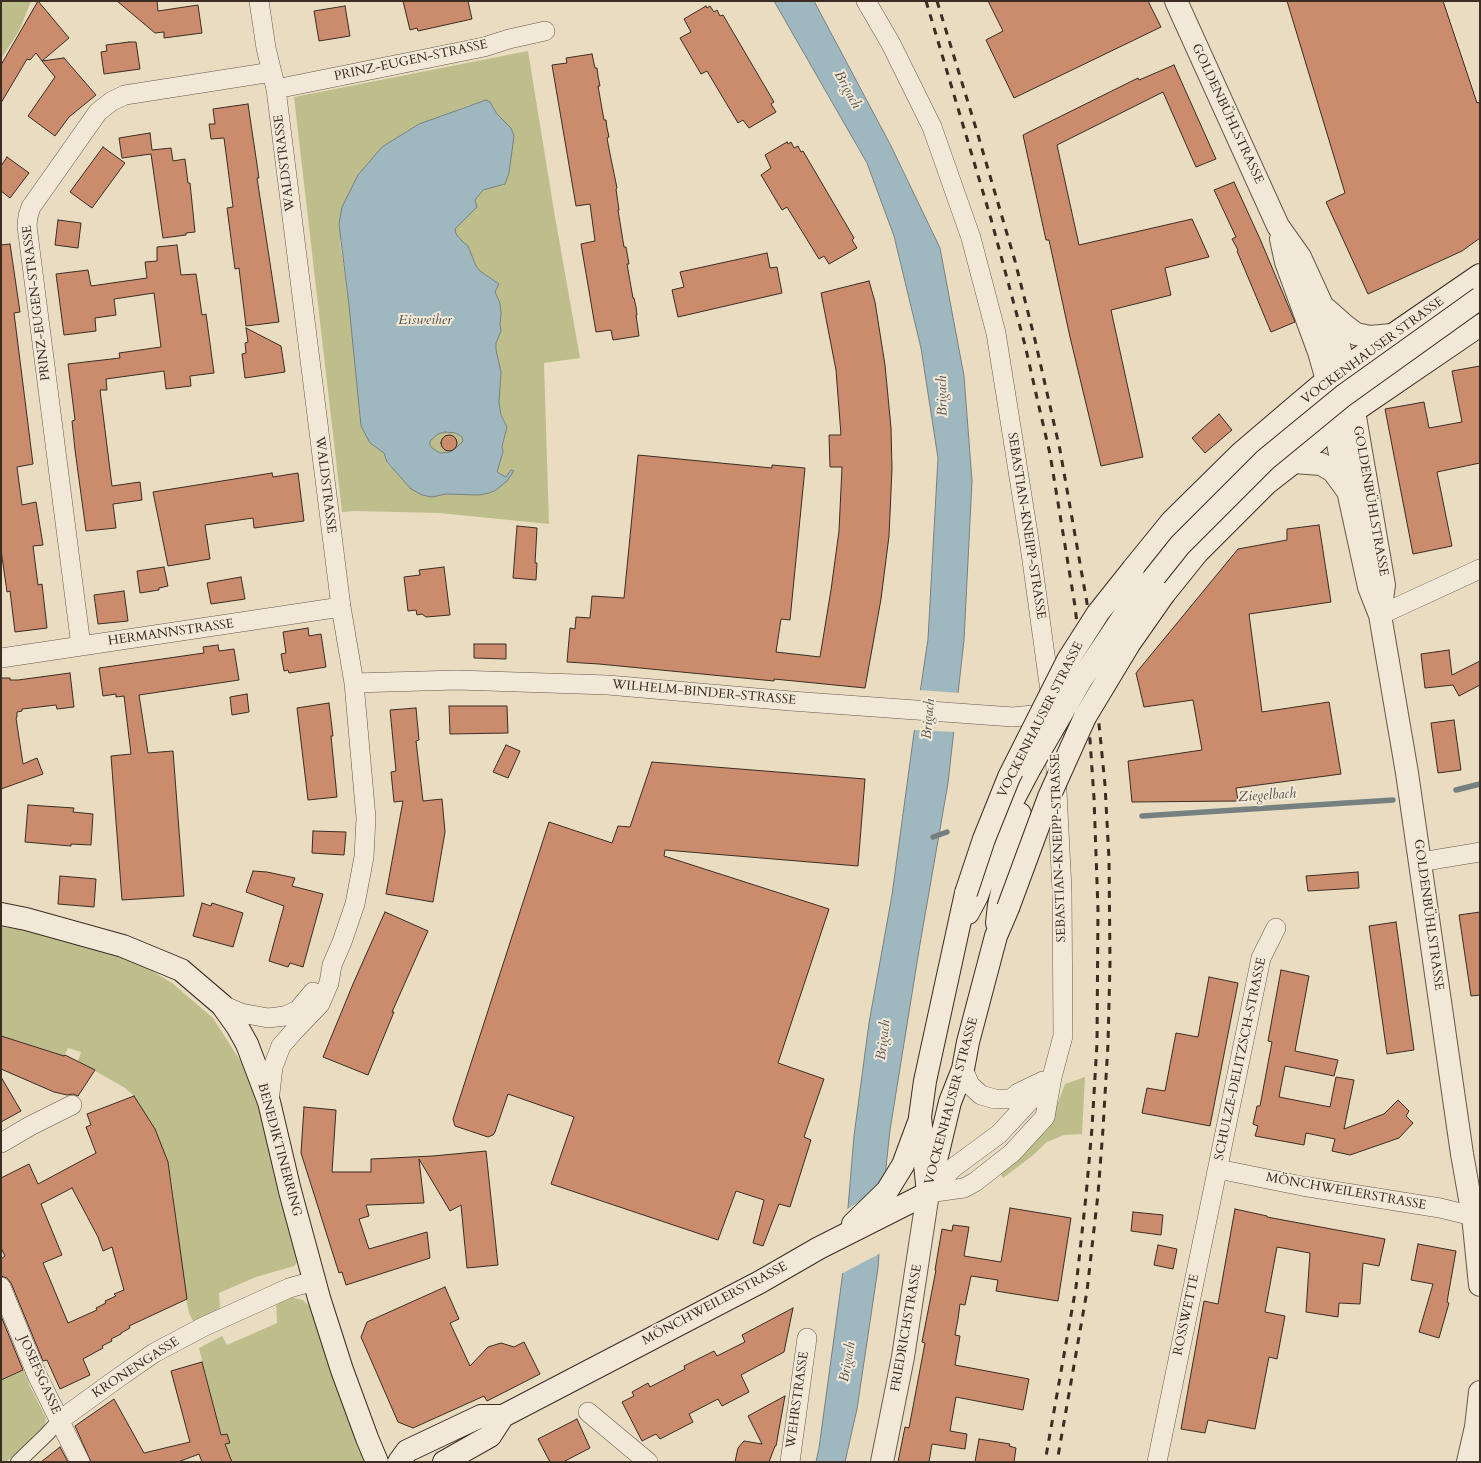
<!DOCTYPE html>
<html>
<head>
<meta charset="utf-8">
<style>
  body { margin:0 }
  #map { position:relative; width:1481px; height:1463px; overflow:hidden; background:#e9dcc1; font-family:Cardo,serif }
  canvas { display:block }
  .frame { position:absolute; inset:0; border:2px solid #3b2c24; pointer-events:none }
</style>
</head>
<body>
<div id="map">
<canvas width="1481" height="1463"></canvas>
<div class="frame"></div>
</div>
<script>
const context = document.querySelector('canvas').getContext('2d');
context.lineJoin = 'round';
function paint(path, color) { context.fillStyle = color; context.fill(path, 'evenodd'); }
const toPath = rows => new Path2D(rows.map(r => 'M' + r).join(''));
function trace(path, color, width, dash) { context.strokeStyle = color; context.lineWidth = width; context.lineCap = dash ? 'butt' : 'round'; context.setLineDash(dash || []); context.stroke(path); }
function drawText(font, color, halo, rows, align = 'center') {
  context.font = font + ' Cardo,serif'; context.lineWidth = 4; context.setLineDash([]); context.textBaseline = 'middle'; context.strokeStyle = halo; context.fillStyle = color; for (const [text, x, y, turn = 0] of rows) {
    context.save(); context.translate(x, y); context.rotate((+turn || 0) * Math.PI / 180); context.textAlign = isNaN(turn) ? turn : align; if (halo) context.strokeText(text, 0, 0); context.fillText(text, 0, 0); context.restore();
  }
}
paint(toPath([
  [1,1,31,1,19,31,1,59],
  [528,51,554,211,580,358,544,363,549,524,439,513,355,511,342,512,294,97],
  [490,102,497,114,511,128,509,173,503,186,495,186,483,190,475,200,455,228,456,234,462,241,468,246,476,266,480,271,499,284,495,292,500,303,501,314,500,324,501,331,496,343,496,350,501,372,499,403,501,415,506,424,504,442,502,447,503,452,497,472,506,477,511,470,513,472,489,493,479,495,446,494,432,497,422,495,387,463,385,453,381,449,349,305,340,241,374,157,382,147,419,124,436,119,469,105],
  [445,432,456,433,462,437,463,441,455,449,450,452,440,453,432,448,430,445,430,441,438,434],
  [1,927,27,930,117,954,142,965,172,983,213,1018,241,1062,257,1102,298,1261,294,1266,256,1277,219,1293,220,1309,193,1321,189,1313,183,1283,172,1184,168,1162,155,1129,134,1096,125,1088,78,1061,81,1052,68,1048,64,1056,1,1036],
  [1085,1077,1082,1134,1064,1135,1047,1142,1032,1156,1003,1178,1000,1172,1035,1137,1057,1105,1065,1084],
  [290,1297,303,1300,311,1308,328,1363,362,1454,363,1462,232,1462,220,1431,199,1348,222,1336,227,1345,277,1323,276,1302],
  [24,1370,30,1386,46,1418,44,1428,6,1462,1,1462,1,1380]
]), '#bebe8d');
const water = toPath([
  [774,1,814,1,891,146,940,248,964,376,972,481,964,640,948,783,920,944,890,1130,883,1195,878,1268,857,1409,845,1462,816,1462,819,1448,842,1279,854,1136,869,1023,892,895,914,733,928,639,938,458,921,348,894,236,867,163,774,1],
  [486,100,490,102,497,114,511,128,514,136,509,173,505,184,483,190,475,200,477,207,455,229,456,234,462,241,468,246,476,266,480,271,499,284,495,292,500,303,501,314,500,324,501,331,496,343,496,350,501,372,499,403,501,415,507,427,502,447,503,452,497,472,506,477,511,470,514,471,507,481,496,490,489,493,479,495,446,494,432,497,422,495,411,489,387,462,384,453,370,443,361,426,349,305,339,224,342,207,358,175,382,147,419,124,486,100],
  [445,432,456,433,462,437,463,441,455,449,450,452,440,453,432,448,430,445,430,441,438,434,445,432]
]);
paint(water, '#9fb8bf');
trace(water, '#778081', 1);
paint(toPath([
  [918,690,960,693,956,732,912,730],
  [874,1192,885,1195,881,1253,841,1274,846,1210]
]), '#e9dcc1');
trace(toPath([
  [1456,790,1480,784],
  [1142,816,1393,800],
  [933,837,947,832]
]), '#778081', 5.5);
const building = toPath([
  [38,1,69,38,42,61,36,53,30,60,27,59,1,103,1,65,38,1],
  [117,1,157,1,158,11,198,5,202,33,164,38,164,32,155,33,117,1],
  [403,1,468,1,472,19,418,31,417,28,410,30,403,1],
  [988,1,1148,1,1161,27,1014,98,986,40,1003,31,988,1],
  [1287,1,1443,1,1477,103,1480,102,1480,238,1462,251,1368,294,1326,202,1345,193,1287,1],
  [345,6,350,36,319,41,314,11,345,6],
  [706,6,707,8,710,6,714,12,717,10,720,16,723,15,774,102,771,104,776,112,749,128,743,120,738,123,707,71,701,74,680,38,691,32,684,19,706,6],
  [129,42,136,42,140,69,104,74,101,52,107,51,106,45,129,42],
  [592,54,595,68,597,68,598,76,600,86,598,86,604,120,606,120,607,128,609,137,607,138,610,154,617,188,616,189,619,210,618,210,624,247,626,247,629,264,627,264,633,298,634,298,636,307,637,315,636,315,639,336,613,340,611,330,596,332,581,244,595,241,590,204,576,206,552,65,567,63,566,58,592,54],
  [64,58,96,95,69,117,55,136,28,116,55,77,42,61,64,58],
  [1174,65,1216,159,1196,167,1163,92,1057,145,1079,245,1192,219,1209,257,1165,268,1171,295,1111,310,1143,457,1101,466,1070,337,1049,240,1046,240,1023,135,1138,78,1139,80,1174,65],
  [248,104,259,178,257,178,279,322,246,326,239,268,235,269,227,208,233,207,224,138,211,139,209,124,215,124,213,109,248,104],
  [150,133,152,150,171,148,173,161,185,159,188,183,190,183,195,232,186,233,186,235,163,238,151,154,122,158,119,138,150,133],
  [787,142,788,144,791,142,794,148,798,146,801,152,803,151,854,238,852,240,857,248,829,264,824,256,819,259,787,207,782,210,761,175,771,168,765,155,787,142],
  [103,147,125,163,92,208,70,192,103,147],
  [7,157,29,173,10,198,1,191,1,166,7,157],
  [1234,182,1260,239,1295,322,1271,332,1237,251,1238,250,1232,239,1236,237,1214,190,1234,182],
  [58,220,81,223,78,248,55,245,58,220],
  [10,244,20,312,14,313,33,464,17,467,22,505,36,502,43,545,33,546,38,585,42,584,47,628,15,632,10,591,7,592,1,550,1,245,10,244],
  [177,245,181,275,196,274,202,315,206,314,214,373,190,376,191,386,166,389,164,371,106,379,107,390,100,390,112,486,140,482,142,500,113,504,116,528,86,531,75,450,72,421,75,420,68,364,120,358,119,353,161,347,154,293,114,299,116,315,95,318,96,331,64,335,56,274,88,270,91,286,147,278,145,262,157,261,157,247,177,245],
  [767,253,770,268,777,267,782,293,678,317,672,290,684,287,680,272,767,253],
  [869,281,875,302,885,365,891,428,892,469,889,536,881,599,865,688,774,679,774,681,599,664,567,662,570,628,575,629,576,617,590,618,592,596,624,598,638,455,772,468,772,465,805,468,790,620,781,619,776,652,820,657,831,590,839,531,842,467,830,467,829,435,841,435,836,370,821,293,869,281],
  [246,328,281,346,285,372,245,378,242,354,246,353,245,343,248,342,246,328],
  [1480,366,1480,463,1437,472,1452,546,1413,554,1385,409,1424,402,1429,428,1462,422,1452,371,1480,366],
  [1219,414,1232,430,1205,453,1192,438,1219,414],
  '441 443a8 8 0 1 1 16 0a8 8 0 1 1-16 0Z',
  [272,473,273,477,298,473,304,521,254,528,253,518,205,525,210,559,168,566,153,492,272,473],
  [1319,525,1331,602,1249,614,1262,712,1329,702,1341,774,1236,788,1238,801,1132,802,1128,761,1202,750,1193,700,1144,707,1136,673,1238,549,1287,540,1287,529,1319,525],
  [517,526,537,528,535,563,537,563,536,580,513,578,517,526],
  [164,567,168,586,159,588,159,590,140,593,137,571,164,567],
  [444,567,450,615,426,617,422,614,417,615,416,610,408,611,404,577,420,575,419,570,444,567],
  [241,577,245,599,211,604,207,583,241,577],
  [124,591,128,621,98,624,94,595,124,591],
  [308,628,309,636,321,634,326,667,289,673,288,670,284,671,281,654,286,653,283,632,308,628],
  [474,644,506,644,506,659,474,658,474,644],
  [218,645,219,651,234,649,239,680,139,695,148,753,173,751,184,896,122,900,111,756,131,754,124,696,116,697,116,694,103,696,99,668,204,653,203,647,218,645],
  [1449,650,1452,675,1480,661,1480,685,1459,696,1453,685,1425,688,1421,654,1449,650],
  [70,673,74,707,57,709,56,705,22,709,22,711,17,712,17,717,16,718,23,764,37,758,43,774,1,789,1,678,10,678,10,680,18,680,70,673],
  [247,694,249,712,232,715,230,697,247,694],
  [329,703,333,736,331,736,337,797,308,800,297,708,329,703],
  [449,706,507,706,508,733,450,734,449,706],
  [416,708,419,740,416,741,423,801,442,799,445,832,433,902,386,894,403,801,394,802,391,772,396,771,390,710,416,708],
  [1454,720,1461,770,1438,773,1431,723,1454,720],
  [506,745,520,751,508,778,493,772,506,745],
  [652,762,865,779,858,866,665,850,664,856,829,909,778,1063,824,1079,804,1137,811,1140,790,1207,779,1204,763,1246,753,1243,764,1200,736,1191,718,1240,551,1184,574,1117,508,1094,495,1132,493,1135,488,1137,455,1126,453,1119,549,822,612,843,618,826,630,827,652,762],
  [28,805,74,808,73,812,93,814,91,845,71,844,71,846,25,842,28,805],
  [313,831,346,832,344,855,312,853,313,831],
  [253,871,267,872,295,878,292,886,323,894,303,967,290,963,288,967,269,961,284,906,246,892,253,871],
  [1358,872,1359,888,1308,891,1306,876,1358,872],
  [60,876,96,879,94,907,58,904,60,876],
  [202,903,211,906,212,903,243,913,233,947,193,936,202,903],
  [385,912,428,931,392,1012,394,1012,368,1075,323,1057,353,984,385,912],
  [1480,912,1480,995,1471,996,1459,915,1480,912],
  [1396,922,1414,1050,1387,1054,1369,926,1396,922],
  [1281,970,1309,976,1295,1051,1338,1060,1334,1076,1285,1066,1279,1097,1330,1107,1336,1077,1354,1080,1344,1129,1384,1114,1398,1100,1409,1111,1406,1116,1413,1123,1399,1138,1350,1155,1332,1151,1335,1139,1306,1133,1304,1145,1255,1136,1258,1126,1253,1124,1257,1106,1260,1106,1272,1042,1268,1041,1281,970],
  [1209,977,1238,983,1210,1126,1142,1113,1147,1088,1165,1091,1176,1033,1198,1037,1209,977],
  [1,1036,64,1056,65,1055,95,1070,78,1096,73,1094,67,1095,54,1092,1,1069,1,1036],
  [1,1077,21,1111,1,1122,1,1077],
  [134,1096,155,1129,168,1162,187,1299,129,1326,130,1328,121,1333,121,1334,111,1339,112,1341,102,1346,103,1348,83,1359,90,1375,60,1389,47,1360,43,1361,11,1283,7,1278,1,1276,1,1259,5,1256,1,1248,1,1178,29,1164,38,1184,96,1153,86,1127,91,1125,87,1114,134,1096],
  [72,1188,98,1237,103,1251,112,1247,124,1290,114,1294,116,1296,105,1301,106,1303,96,1308,97,1310,68,1323,43,1263,62,1255,41,1204,72,1188],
  [304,1107,336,1110,332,1172,371,1172,371,1159,433,1156,486,1151,498,1265,467,1268,461,1205,450,1211,419,1159,424,1203,366,1205,369,1216,359,1219,369,1249,427,1232,430,1258,346,1285,342,1272,339,1273,301,1153,304,1107],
  [1010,1208,1071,1218,1058,1301,996,1291,998,1280,971,1276,965,1305,960,1304,958,1319,955,1335,960,1336,955,1365,1029,1379,1023,1410,956,1397,950,1431,967,1434,965,1449,932,1444,929,1462,898,1462,905,1427,909,1428,925,1343,922,1342,936,1270,935,1270,942,1229,952,1231,953,1225,969,1227,964,1256,1001,1262,1010,1208],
  [1235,1209,1267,1216,1267,1217,1385,1239,1379,1266,1363,1263,1360,1304,1339,1303,1338,1317,1306,1312,1310,1253,1277,1247,1265,1312,1285,1316,1277,1359,1269,1357,1255,1429,1208,1420,1205,1433,1181,1429,1204,1301,1218,1304,1235,1209],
  [1133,1212,1163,1215,1161,1235,1131,1231,1133,1212],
  [1418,1244,1456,1251,1447,1302,1449,1303,1439,1338,1419,1332,1433,1284,1411,1280,1418,1244],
  [1158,1245,1177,1249,1173,1269,1154,1265,1158,1245],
  [445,1287,459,1319,450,1323,470,1366,488,1347,501,1343,514,1347,524,1342,540,1374,487,1401,484,1396,413,1428,398,1422,361,1337,367,1322,445,1287],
  [793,1308,784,1352,741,1375,749,1392,722,1406,718,1399,689,1414,693,1422,660,1439,656,1434,642,1441,622,1402,634,1396,632,1392,648,1383,650,1387,685,1369,684,1366,714,1351,717,1356,745,1342,742,1335,793,1308],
  [1,1316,23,1370,1,1380,1,1316],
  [202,1362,220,1431,221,1435,227,1434,230,1443,225,1444,232,1462,202,1462,199,1454,178,1462,91,1462,75,1426,114,1399,144,1453,190,1442,171,1371,202,1362],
  [785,1396,776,1446,775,1446,769,1462,735,1462,738,1448,744,1441,762,1444,748,1416,785,1396],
  [577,1419,590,1448,563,1462,550,1462,538,1439,577,1419],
  [979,1439,1010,1444,1009,1446,1016,1448,1014,1462,975,1462,979,1439],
  [60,1447,68,1462,41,1462,60,1447]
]);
paint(building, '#ca8c6d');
trace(building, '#3b2c24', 1);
const pedestrian = toPath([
  [18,1462,46,1435,60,1420]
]);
const minor = toPath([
  [259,1,266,48,276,89,341,607,354,683,366,818,364,857,355,904,342,942,332,965,329,983,320,1004,295,1030,281,1046,273,1067,269,1102],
  [866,1,891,44,932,127,971,238,996,333,1030,546,1053,713,1062,890,1063,1036,1052,1077,1045,1117,1012,1153,975,1182,964,1188,928,1193],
  [276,89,484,47,509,39,545,31],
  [1380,615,1480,569],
  [81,646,27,226,28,216,31,207,98,112,112,101,125,95,272,72],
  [1,658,341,607],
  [354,683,457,680,608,685,791,701,1013,717,1053,713],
  [1420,862,1480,852],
  [222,1005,241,1013,268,1018,285,1016,298,1010,313,992],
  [963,1069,970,1085,981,1095,995,1099,1011,1099,1018,1093,1043,1081],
  [1,1143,30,1126,72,1105],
  [1218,1169,1302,1186,1440,1208,1473,1216],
  [928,1193,953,1168,999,1134,1052,1077],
  [1,1287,37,1375,80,1462],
  [588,1412,648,1462],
  [60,1420,118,1378,154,1353,203,1327,289,1288,314,1281],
  [790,1462,807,1338],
  [1157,1462,1261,958,1276,928]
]);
const tertiary = toPath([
  [1176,1,1278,226,1300,257,1322,305,1339,346,1344,368],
  [1281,239,1286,262,1319,352,1327,380],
  [1326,309,1344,325,1356,334,1370,337,1392,335],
  [1354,411,1384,585,1381,606],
  [1335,424,1339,449,1369,587,1380,615,1407,773,1462,1154,1473,1216,1480,1285],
  [1294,462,1321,464,1333,471,1347,490],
  [882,1462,903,1357,928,1193],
  [1468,1462,1476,1427,1480,1392]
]);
const secondary = toPath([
  [1133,569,1172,521,1241,453,1289,412,1327,380,1480,275],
  [1164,594,1197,553,1267,483,1294,462,1335,424,1480,325],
  [968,913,977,896,1010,806,1030,768],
  [1,914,26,919,123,946,181,970,222,1005,237,1026,247,1044,269,1102,290,1191,319,1298,342,1370,367,1438,377,1462],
  [997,923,999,905,1020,814],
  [932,1177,950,1102,963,1069,968,1042,996,936,1008,908],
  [928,1193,920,1117,925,1081,966,893],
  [853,1224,887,1191,903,1165,919,1122],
  [399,1462,407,1451,481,1416,503,1416,760,1282,819,1248,928,1193],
  [444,1462,490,1436,503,1416]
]);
trace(pedestrian, '#66584b', 16);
trace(minor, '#66584b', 20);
trace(tertiary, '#66584b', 24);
trace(secondary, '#3b2c24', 24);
trace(pedestrian, '#f1e8d7', 14);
trace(minor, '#f1e8d7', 19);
trace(tertiary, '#f1e8d7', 22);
trace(secondary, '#f1e8d7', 22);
trace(toPath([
  [926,1,991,219,1025,345,1037,398,1050,454,1075,606,1090,740,1094,798,1098,910,1097,1043,1092,1128,1086,1196,1076,1287,1045,1462],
  [937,1,978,135,1015,261,1035,340,1060,450,1087,603,1105,785,1109,859,1110,962,1108,1044,1103,1129,1098,1194,1087,1291,1057,1462]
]), '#3b2c24', 3, [7, 7]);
const secondaryBridge = toPath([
  [1030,768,1081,680,1125,614,1180,545,1265,460,1343,396,1480,298],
  [966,893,984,839,1009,777,1068,660,1098,613,1133,569],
  [1008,908,1049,797,1085,717,1129,644,1164,594]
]);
trace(secondaryBridge, '#3b2c24', 24, []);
trace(secondaryBridge, '#f1e8d7', 22);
drawText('13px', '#3b2c24', '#f1e8d7', [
  ["PRINZ-EUGEN-STRASSE",411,61,-12],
  ["GOLDENBÜHLSTRASSE",1227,114,65],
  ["WALDSTRASSE",285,163,-97],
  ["PRINZ-EUGEN-STRASSE",37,303,-97],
  ["VOCKENHAUSER STRASSE",1373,351,-36],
  ["WALDSTRASSE",325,485,83],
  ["GOLDENBÜHLSTRASSE",1370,501,80],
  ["SEBASTIAN-KNEIPP-STRASSE",1026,526,81],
  ["HERMANNSTRASSE",171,633,-8],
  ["WILHELM-BINDER-STRASSE",704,693,5],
  ["VOCKENHAUSER STRASSE",1041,720,-63],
  ["SEBASTIAN-KNEIPP-STRASSE",1059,848,-92],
  ["GOLDENBÜHLSTRASSE",1428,915,82],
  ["SCHULZE-DELITZSCH-STRASSE",1241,1059,-78],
  ["VOCKENHAUSER STRASSE",952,1101,-75],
  ["BENEDIKTINERRING",279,1150,75],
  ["MÖNCHWEILERSTRASSE",1346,1192,10],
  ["MÖNCHWEILERSTRASSE",715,1304,-28],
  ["ROSSWETTE",1187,1315,-78],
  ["FRIEDRICHSTRASSE",907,1328,-80],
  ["KRONENGASSE",136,1368,-33],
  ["JOSEFSGASSE",39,1375,66],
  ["WEHRSTRASSE",798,1400,-82]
]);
drawText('italic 14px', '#544f4b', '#f1e8d7', [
  ["Brigach",847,90,61],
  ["Eisweiher",425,321],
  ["Brigach",943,396,-91],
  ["Brigach",929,719,-85],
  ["Ziegelbach",1267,796,-4],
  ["Brigach",884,1040,-83],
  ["Brigach",848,1362,-80]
]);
</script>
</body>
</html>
